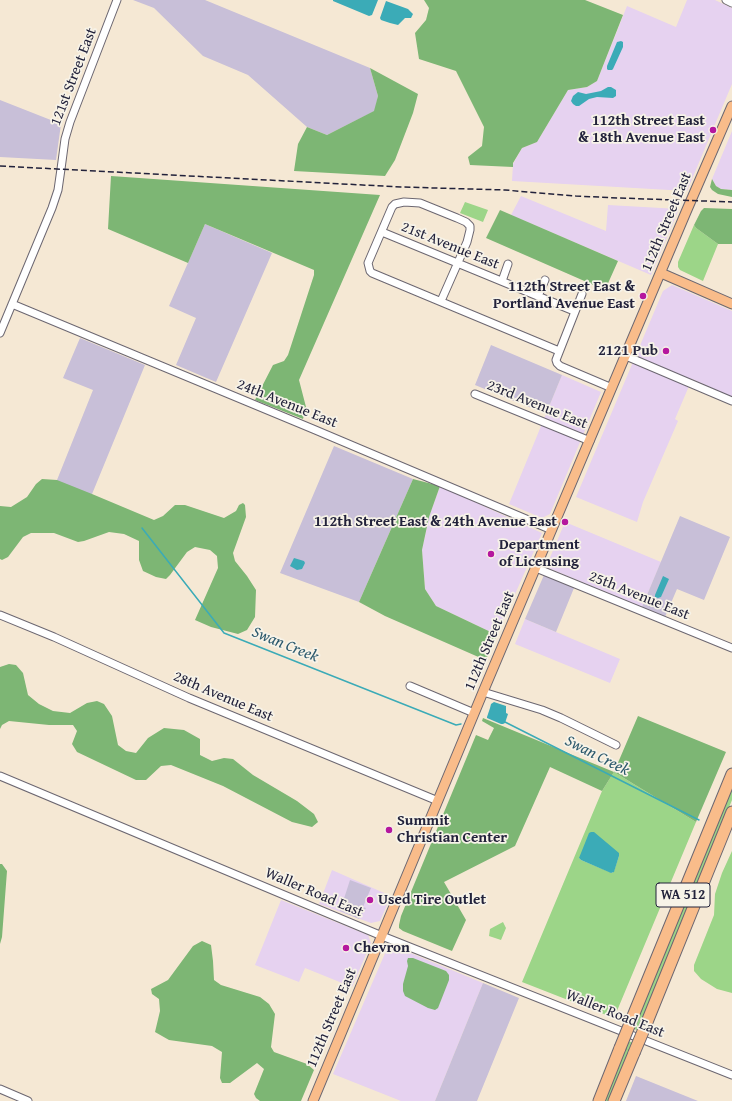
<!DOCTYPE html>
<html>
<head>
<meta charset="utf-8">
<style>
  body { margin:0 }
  canvas { display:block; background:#f5e8d4 }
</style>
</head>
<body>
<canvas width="732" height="1101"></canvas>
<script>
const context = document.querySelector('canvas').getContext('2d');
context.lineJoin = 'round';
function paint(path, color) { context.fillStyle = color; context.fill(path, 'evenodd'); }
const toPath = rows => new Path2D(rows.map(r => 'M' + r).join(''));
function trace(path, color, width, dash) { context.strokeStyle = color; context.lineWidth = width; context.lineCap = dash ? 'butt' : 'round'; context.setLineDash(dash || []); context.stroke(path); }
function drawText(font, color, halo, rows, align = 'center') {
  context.font = font + ' "Gentium Book Plus",serif'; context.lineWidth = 3.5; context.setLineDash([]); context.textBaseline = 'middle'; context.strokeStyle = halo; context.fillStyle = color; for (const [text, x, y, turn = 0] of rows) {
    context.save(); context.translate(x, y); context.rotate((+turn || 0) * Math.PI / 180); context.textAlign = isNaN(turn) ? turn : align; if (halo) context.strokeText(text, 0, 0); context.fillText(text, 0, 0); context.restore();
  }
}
paint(toPath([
  [687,0,715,0,732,8,732,84,687,191,512,181,513,164,522,148,537,142,568,90,587,87,597,81,627,6,676,27],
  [732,131,732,190,721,189,716,186,712,179],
  [521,196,606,231,608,205,679,209,651,275,511,215],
  [672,285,732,311,732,397,692,379,675,419,678,421,643,502,637,522,576,497,663,291],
  [562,375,601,392,550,514,542,518,509,504],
  [440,486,542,533,497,635,436,606,425,589,422,550,429,517],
  [565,522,661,562,642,607,546,567],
  [525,619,620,659,610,683,515,644],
  [332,870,391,896,380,921,371,923,319,904],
  [281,900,368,935,371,943,352,987,305,968,299,982,255,965],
  [389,947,396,947,483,983,435,1101,401,1101,333,1074,386,951]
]), '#e6d2f0');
paint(toPath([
  [133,0,205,0,370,68,378,96,375,111,327,135,307,127,248,75,203,56,154,8],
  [0,100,61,124,56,160,0,157],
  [205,224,272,253,216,382,176,365,196,318,169,306],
  [80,338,145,365,90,499,55,485,93,390,63,378],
  [491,345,562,375,546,414,475,385],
  [334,446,413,479,359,602,280,573],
  [680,516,730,537,704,600,677,589,665,617,642,607],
  [544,575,574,588,556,632,525,619],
  [350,880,371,888,363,907,366,908,359,919,340,911],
  [483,983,519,998,477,1101,435,1101],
  [636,1076,698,1101,626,1101]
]), '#c8bfd8');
paint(toPath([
  [465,202,488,210,483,222,460,213],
  [694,225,696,228,718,244,703,281,680,270,678,267,678,262],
  [614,772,696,822,614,1018,522,982,602,791],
  [619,856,614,871,612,873,581,860,579,858],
  [732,785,732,800,638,1031,633,1028],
  [732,851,732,993,717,989,701,979,694,971,694,965,714,915,715,894,722,873],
  [503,922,506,928,501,940,489,936,490,929],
  [628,1041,634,1043,610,1101,603,1101]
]), '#9cd588');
paint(toPath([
  [424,0,585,0,623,15,597,81,587,87,568,90,537,142,522,148,513,163,513,167,470,165,468,157,482,146,484,127,456,71,419,59,415,33,426,20,429,8],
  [370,68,418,94,413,113,395,160,385,176,294,171,298,144,307,127,327,135,374,111,378,96],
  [111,176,380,195,299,380,306,407,303,419,255,400,273,365,284,361,288,355,314,275,314,270,205,224,188,263,108,229],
  [712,179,716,186,721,189,732,190,732,197,718,194,712,190,710,187],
  [704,208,732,209,732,244,718,244,696,228,694,225,701,211],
  [500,210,618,261,605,290,486,238],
  [42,479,57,480,92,494,154,520,163,516,175,505,185,505,224,518,236,511,239,505,243,503,245,505,246,517,233,553,235,561,247,576,256,590,255,617,247,630,238,634,211,627,195,620,218,568,217,556,210,550,195,547,187,552,170,575,166,579,156,577,143,571,139,560,139,541,124,534,109,532,84,541,78,542,54,533,31,533,23,537,8,557,2,560,0,559,0,506,11,507,27,497,36,484],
  [413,479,440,486,429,517,422,550,425,589,436,606,497,635,488,656,483,659,385,616,359,602],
  [9,664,16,665,23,673,28,695,39,704,53,711,70,713,87,703,97,701,104,704,112,716,118,745,126,751,136,753,148,738,164,728,184,730,200,739,200,755,212,761,224,758,233,759,253,775,297,801,314,814,318,822,312,827,292,822,223,786,171,765,161,766,146,780,136,780,77,752,72,744,77,731,73,725,49,725,9,721,2,725,0,729,0,667],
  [638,716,726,752,696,822,614,772,602,791,550,767,515,846,444,882,466,920,452,951,403,931,399,928,399,925,401,916,476,735,488,740,494,728,482,721,483,718,614,772],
  [0,864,2,864,7,871,2,937,0,944],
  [202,941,211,945,213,961,214,980,221,985,260,997,269,1004,275,1014,271,1047,274,1052,307,1064,314,1070,301,1101,260,1101,256,1098,254,1094,264,1069,257,1063,230,1083,222,1083,220,1078,222,1052,212,1046,169,1040,155,1032,160,1011,159,999,152,994,151,989,168,980,193,946],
  [408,958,413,958,446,971,449,975,449,980,438,1008,435,1010,428,1008,405,996,403,991,403,984,408,966,407,961]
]), '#7db674');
paint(toPath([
  [333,0,378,0,372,15,369,16,333,1],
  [386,1,408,9,413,14,411,18,405,18,398,25,390,23,381,20,380,18],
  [621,41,623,42,623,47,613,69,612,70,608,70,607,69,607,66,617,42],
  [608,87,611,87,616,90,616,96,613,98,597,97,589,99,579,106,576,106,573,104,571,101,573,96,578,92,586,94,601,91],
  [294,558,304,561,305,563,302,569,297,570,290,566],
  [663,576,669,579,661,597,658,598,655,597,655,595],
  [494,702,506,706,506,713,508,714,505,723,503,724,501,724,487,718,487,717,490,708,491,704],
  [591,832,594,832,619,853,619,856,614,872,611,873,581,860,579,858,589,833]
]), '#3babb7');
trace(toPath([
  [142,528,224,633,456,725,461,724],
  [505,722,699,820]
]), '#3babb7', 1.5);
const minor = toPath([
  [726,0,732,3],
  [382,232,574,311],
  [502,281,508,264],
  [582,294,556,360,557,363,560,366,612,388],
  [538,296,545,280],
  [441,301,467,242,470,230,470,226,466,222,457,218,420,203,404,202,395,204,392,207,368,263,370,271,372,273,559,351],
  [12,304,313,429,552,530],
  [0,333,52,208,58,190,61,169,65,139,70,122,117,0],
  [626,356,732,401],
  [475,394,590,441],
  [536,568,732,648],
  [0,615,54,637,189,698,438,801],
  [410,686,474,713],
  [483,692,542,710,561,718,616,745],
  [0,776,382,936,732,1075],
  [0,1089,28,1101]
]);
const major = toPath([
  [661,273,732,304],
  [313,1101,483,692,686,212,732,106]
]);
const highway = toPath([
  [633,1016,732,774],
  [647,1022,732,812],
  [599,1101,620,1048],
  [614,1101,634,1053]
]);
trace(minor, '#6c6771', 9);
trace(major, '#6c6771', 11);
trace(highway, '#6c6771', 13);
trace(minor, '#fff', 7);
trace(major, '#f9bc8a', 9);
trace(highway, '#f9bc8a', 11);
trace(toPath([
  [0,166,401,187,505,190,576,196,619,198,732,202]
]), '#22223b', 1.5, [6, 3]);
const highwayBridge = toPath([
  [620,1048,633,1016],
  [634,1053,647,1022]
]);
trace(highwayBridge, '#6c6771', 13, []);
trace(highwayBridge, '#f9bc8a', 11);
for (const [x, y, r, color] of [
  [713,130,4,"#b5179e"],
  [643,296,4,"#b5179e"],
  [666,351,4,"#b5179e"],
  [565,522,4,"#b5179e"],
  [491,554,4,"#b5179e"],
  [389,830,4,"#b5179e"],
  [370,900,4,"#b5179e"],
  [346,948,4,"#b5179e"]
]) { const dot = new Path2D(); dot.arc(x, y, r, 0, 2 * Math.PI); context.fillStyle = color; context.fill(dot); trace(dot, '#f7f3e8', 1.5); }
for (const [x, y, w] of [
  [683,895,54]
]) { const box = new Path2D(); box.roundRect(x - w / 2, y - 12, w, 24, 3); context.fillStyle = '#f7f3e8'; context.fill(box); trace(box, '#22223b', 1); }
drawText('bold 14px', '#22223b', null, [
  ["WA 512",683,895]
]);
drawText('15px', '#22223b', '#f7f3e8', [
  ["121st Street East",74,77,-69],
  ["112th Street East",667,222,-67],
  ["21st Avenue East",450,246,22],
  ["24th Avenue East",287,404,22],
  ["23rd Avenue East",537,405,22],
  ["25th Avenue East",639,596,22],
  ["112th Street East",490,641,-67],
  ["28th Avenue East",223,697,23],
  ["Waller Road East",314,893,23],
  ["Waller Road East",615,1014,22],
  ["112th Street East",332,1018,-67]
]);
drawText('bold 15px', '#22223b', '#f7f3e8', [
  ["112th Street East",705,121],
  ["& 18th Avenue East",705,138],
  ["112th Street East &",635,287],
  ["Portland Avenue East",635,304],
  ["2121 Pub",658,351],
  ["112th Street East & 24th Avenue East",557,522],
  ["Department",499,545,"left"],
  ["of Licensing",499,562,"left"],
  ["Summit",397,821,"left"],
  ["Christian Center",397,838,"left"],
  ["Used Tire Outlet",378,900,"left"],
  ["Chevron",354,948,"left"]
], 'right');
drawText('italic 16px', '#2c596d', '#f7f3e8', [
  ["Swan Creek",285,645,22],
  ["Swan Creek",597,756,27]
]);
</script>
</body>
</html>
